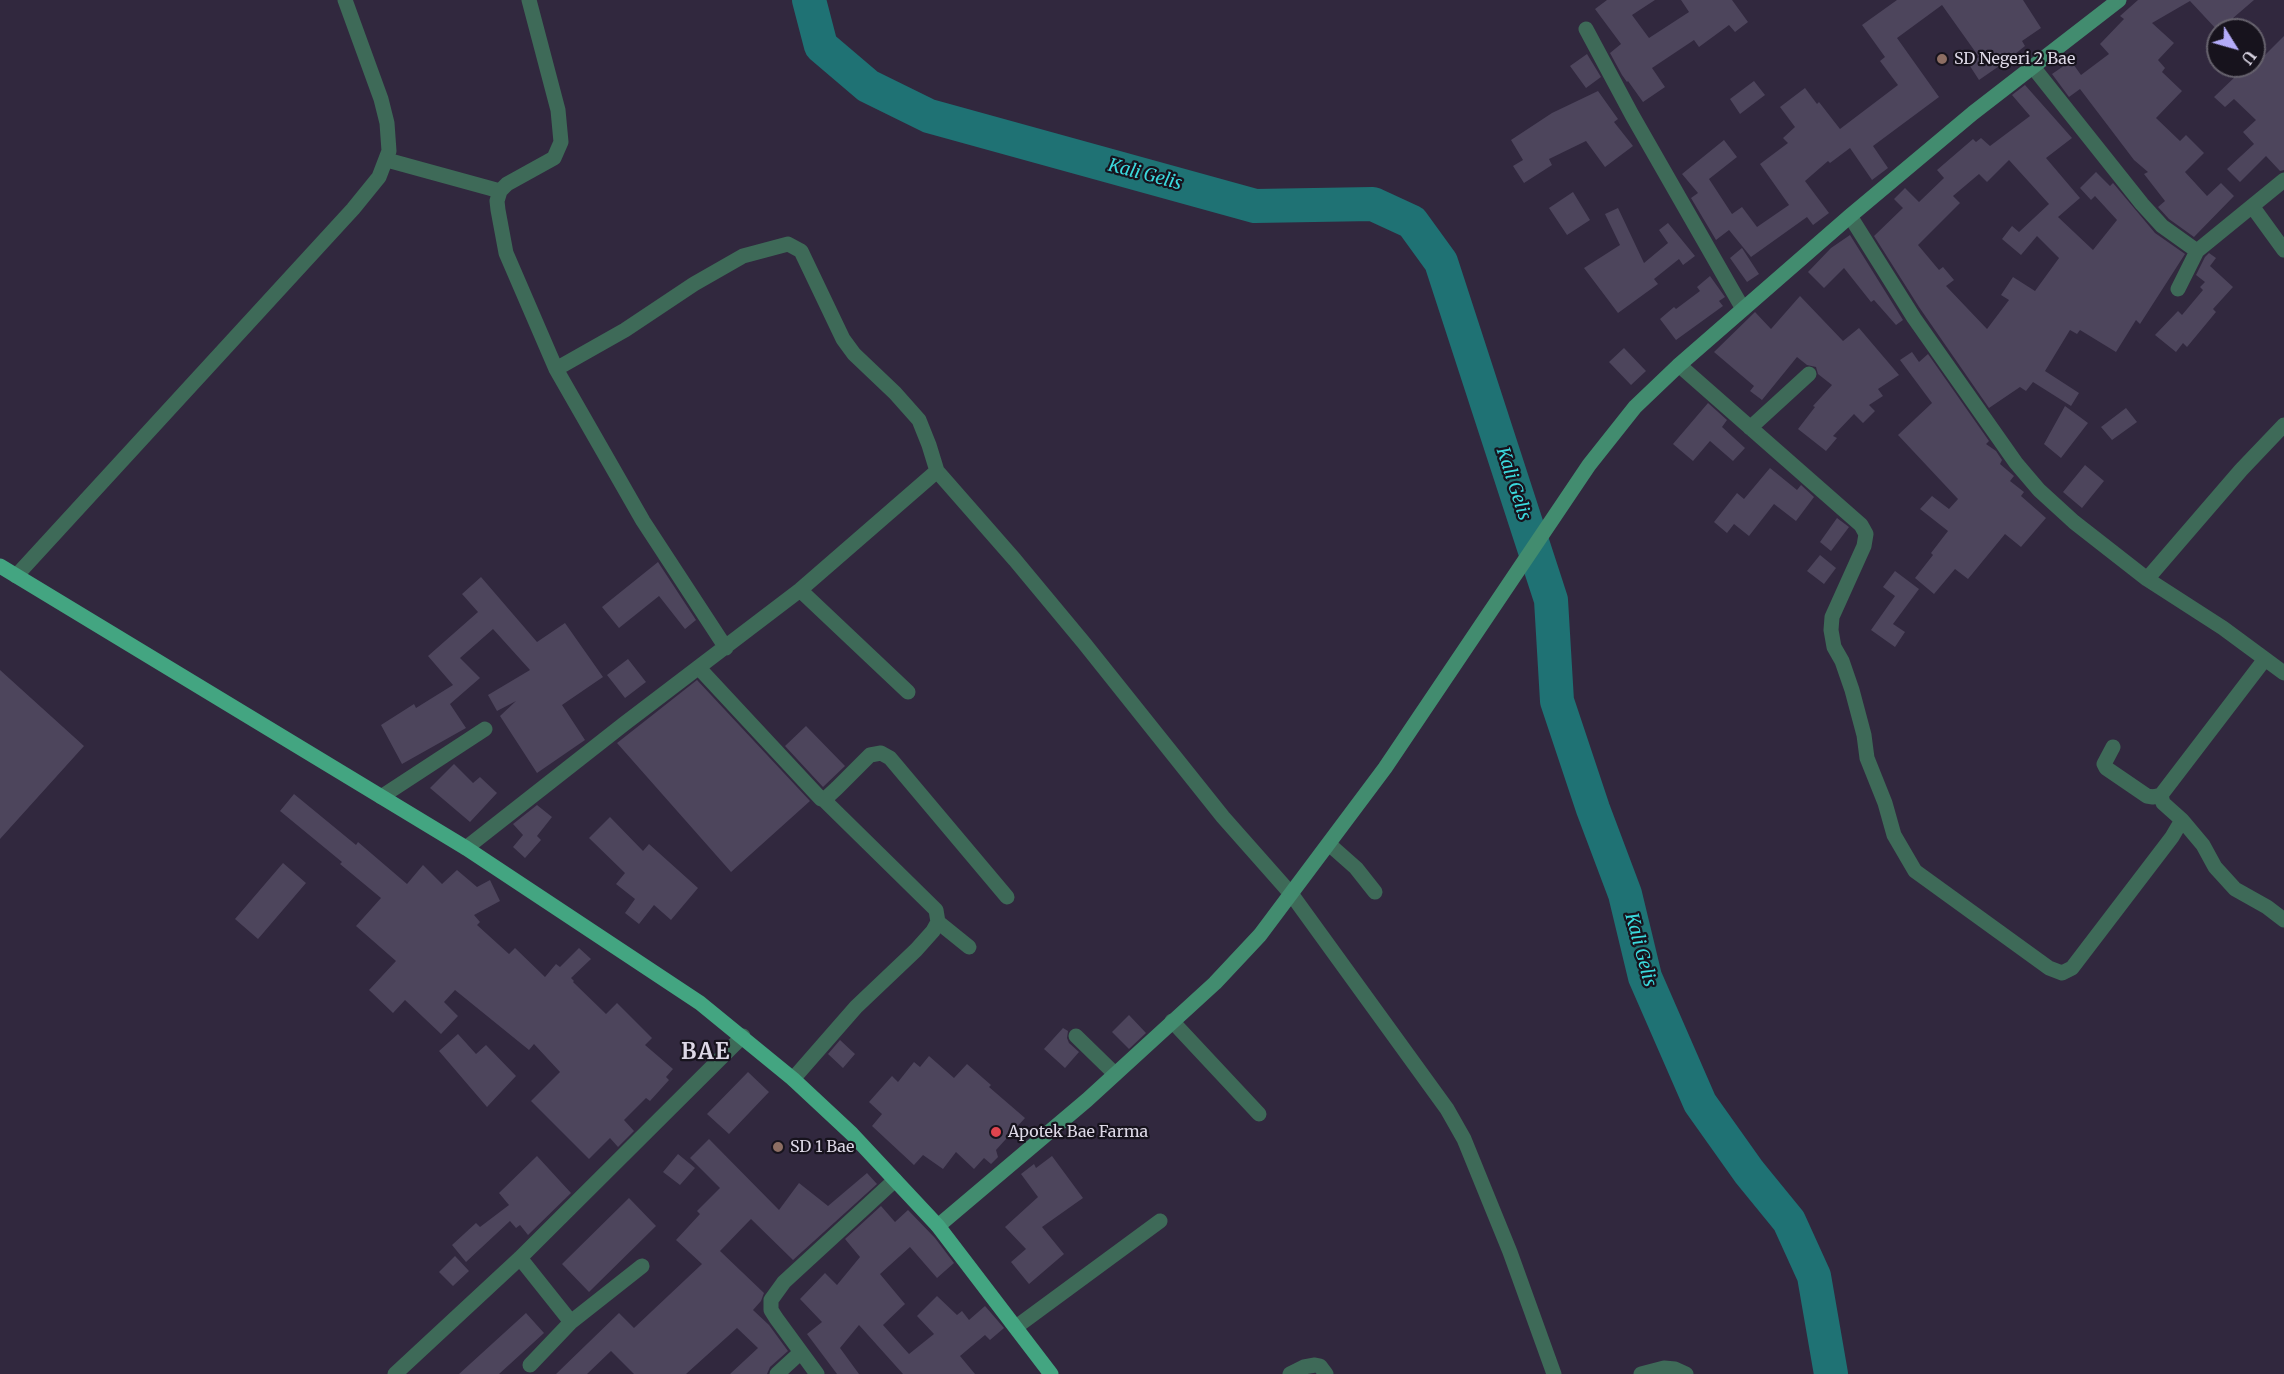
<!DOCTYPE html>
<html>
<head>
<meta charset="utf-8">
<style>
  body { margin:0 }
  #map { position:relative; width:2284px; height:1374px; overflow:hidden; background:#31283e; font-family:Merriweather,serif }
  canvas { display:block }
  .north { position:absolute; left:2206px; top:18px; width:60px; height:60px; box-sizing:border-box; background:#17131d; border:2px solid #66626d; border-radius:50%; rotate:127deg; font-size:16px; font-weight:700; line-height:24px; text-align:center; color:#ddd8e6 }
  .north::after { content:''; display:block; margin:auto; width:21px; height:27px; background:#b4acf9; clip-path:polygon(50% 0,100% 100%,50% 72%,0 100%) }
</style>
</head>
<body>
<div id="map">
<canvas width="2284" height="1374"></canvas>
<div class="north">U</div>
</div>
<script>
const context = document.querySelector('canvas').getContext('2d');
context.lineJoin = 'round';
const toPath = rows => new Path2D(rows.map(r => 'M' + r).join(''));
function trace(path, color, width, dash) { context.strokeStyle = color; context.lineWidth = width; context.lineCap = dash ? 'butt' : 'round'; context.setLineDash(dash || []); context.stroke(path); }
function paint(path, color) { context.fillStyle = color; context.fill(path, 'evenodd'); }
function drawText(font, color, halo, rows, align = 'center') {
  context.font = font + ' Merriweather,serif'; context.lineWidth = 4.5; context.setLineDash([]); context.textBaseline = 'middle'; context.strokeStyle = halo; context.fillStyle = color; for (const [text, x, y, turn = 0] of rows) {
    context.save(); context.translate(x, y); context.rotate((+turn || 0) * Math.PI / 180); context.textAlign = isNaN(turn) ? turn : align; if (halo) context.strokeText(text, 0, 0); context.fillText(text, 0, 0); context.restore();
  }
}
trace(toPath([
  [809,0,821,46,868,86,929,116,1255,206,1373,204,1412,222,1441,262,1551,600,1557,701,1593,809,1625,894,1645,977,1700,1103,1749,1172,1789,1221,1814,1276,1831,1374]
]), '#1f7274', 34);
paint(toPath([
  [1607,0,1655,0,1632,15,1649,38,1689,12,1681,0,1732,0,1748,22,1735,32,1729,25,1699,47,1694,40,1652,68,1665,87,1643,102,1628,81,1627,82,1622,75,1610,53,1621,44,1595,9],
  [1897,0,2023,0,2041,28,2022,41,2025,46,2005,62,1979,80,1968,63,1979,57,1942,5,1897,38,1939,97,1873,146,1888,168,1872,180,1850,148,1830,163,1828,161,1805,181,1829,213,1813,225,1807,217,1751,257,1729,230,1716,240,1691,198,1698,193,1682,174,1724,140,1737,157,1709,179,1732,214,1742,207,1757,227,1789,205,1760,164,1788,143,1783,138,1795,127,1780,107,1805,88,1817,104,1819,102,1840,129,1898,85,1880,61,1885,57,1862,25],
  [2138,0,2254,0,2218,31,2190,1,2152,23,2174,43,2158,60,2165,68,2162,72,2182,91,2156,118,2180,141,2186,135,2204,153,2185,172,2207,196,2221,183,2234,196,2194,237,2169,219,2158,207,2165,201,2144,174,2148,172,2134,160,2080,89,2069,97,2052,74,2071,61,2081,75,2109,54,2100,44,2124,19,2120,16],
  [2284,36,2284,170,2280,171,2266,156,2240,182,2227,169,2254,144,2243,132,2256,120,2234,99,2225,107,2214,97,2238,74,2241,77,2254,66],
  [1587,54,1601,77,1586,88,1570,66],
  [1754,81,1765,95,1740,114,1730,99],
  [2025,85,2072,138,2046,158,2080,198,2058,217,2093,250,2117,220,2095,196,2091,200,2080,188,2096,172,2110,186,2113,183,2155,233,2185,254,2140,324,2136,320,2116,352,2080,330,2077,334,2070,330,2045,371,2079,393,2071,406,2033,382,2026,391,2020,387,1989,408,1919,307,1874,236,1903,208,1894,199,1905,188,1919,202,1944,178,1937,170,1973,139,1976,142,1981,138,1990,146,2030,116,2012,95],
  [2009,160,2049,204,2019,232,2012,226,2002,239,2021,255,2037,236,2059,258,2035,291,2013,277,2001,295,2009,300,1987,329,1946,286,1954,280,1943,267,1939,270,1918,245,1960,203,1953,196,1979,174,1987,182],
  [1598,91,1618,119,1614,122,1633,146,1605,167,1586,141,1549,159,1552,165,1524,183,1513,166,1523,160,1511,140,1552,113],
  [1573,192,1590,220,1567,235,1549,208],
  [1618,208,1644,263,1668,243,1659,230,1668,223,1695,256,1683,265,1679,259,1654,279,1658,284,1618,313,1584,268,1620,245,1605,214],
  [1850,235,1903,320,1896,325,1874,300,1871,302,1844,268,1824,288,1808,272,1831,248],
  [1742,248,1759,274,1747,282,1730,258],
  [2209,253,2216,258,2210,266,2233,287,2213,309,2216,312,2187,347,2183,343,2176,352,2155,335,2178,311,2182,315,2203,290,2200,287,2205,282,2196,275,2205,257],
  [1710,276,1725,297,1719,301,1723,306,1676,340,1660,319,1674,307,1676,309,1700,291,1697,287],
  [1800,296,1843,341,1859,328,1899,375,1878,389,1883,396,1869,405,1875,411,1863,423,1854,414,1833,436,1837,438,1826,451,1798,429,1815,407,1813,406,1832,385,1818,374,1816,367,1807,365,1797,357,1762,400,1750,391,1754,386,1714,352,1755,312,1771,329],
  [1624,348,1646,371,1631,385,1609,362],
  [1912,352,1919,362,1928,354,1989,441,1986,444,1996,451,2002,460,2000,464,2014,476,2010,481,2024,492,2021,496,2046,518,2021,547,2005,534,1968,579,1955,569,1934,594,1915,578,1933,555,1931,553,1948,531,1920,509,1932,496,1949,509,1958,499,1898,435,1932,403,1900,360],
  [1708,403,1727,420,1722,427,1745,448,1733,461,1710,441,1693,461,1673,444],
  [2065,406,2088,423,2061,458,2044,444],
  [2126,408,2137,422,2112,440,2101,427],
  [2085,465,2104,481,2082,508,2063,492],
  [1770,468,1797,490,1801,485,1814,497,1796,521,1774,504,1749,536,1734,524,1727,533,1714,522,1737,493,1744,499],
  [1837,518,1849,527,1831,551,1820,542],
  [1820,555,1836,568,1824,584,1807,571],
  [658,562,696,620,685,629,659,596,619,628,602,607],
  [1895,571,1919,589,1893,624,1905,632,1895,647,1871,630,1895,596,1883,587],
  [481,577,537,642,565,623,603,677,562,705,585,740,537,773,500,716,516,701,497,711,488,695,530,670,493,629,460,658,480,678,450,704,466,728,402,764,381,725,414,704,416,708,453,685,428,656,478,612,462,594],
  [628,659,646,682,625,698,607,675],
  [0,670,84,746,0,839],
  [697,680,810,801,731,872,617,743],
  [806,726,845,766,823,787,785,746],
  [454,764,473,783,480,777,497,793,470,822,430,788],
  [294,794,356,845,358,842,407,884,423,865,442,884,457,870,477,887,490,880,500,901,474,915,480,922,477,925,509,954,515,948,545,977,556,964,560,967,579,948,591,959,571,978,574,981,573,982,606,1014,617,1003,652,1038,645,1045,673,1069,666,1077,669,1080,650,1101,646,1098,624,1120,634,1131,618,1147,610,1138,589,1159,531,1101,560,1072,534,1044,529,1050,455,990,444,1002,458,1016,441,1034,405,1000,393,1013,369,990,396,961,356,926,381,898,340,864,342,862,280,811],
  [537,805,552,817,537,836,541,840,525,858,513,847,523,835,513,824],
  [610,817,643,851,649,844,698,888,671,920,654,905,639,924,625,913,635,899,616,884,625,873,589,838],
  [283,863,306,883,258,939,235,919],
  [1129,1015,1146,1033,1129,1049,1112,1032],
  [1063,1028,1068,1031,1067,1038,1069,1043,1079,1052,1065,1068,1044,1049],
  [458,1034,476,1054,486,1045,516,1076,487,1107,439,1051],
  [840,1040,855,1054,843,1068,828,1054],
  [929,1056,954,1078,967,1064,991,1085,989,1087,1025,1118,996,1150,998,1157,991,1164,984,1158,974,1169,956,1152,943,1169,923,1155,914,1165,872,1126,882,1114,869,1102,892,1076,898,1082,914,1062,920,1067],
  [748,1072,769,1092,729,1134,707,1114],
  [709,1139,779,1210,799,1183,828,1206,867,1173,877,1184,793,1260,751,1219,720,1251,764,1293,761,1301,753,1310,769,1325,788,1351,770,1367,767,1374,730,1374,758,1348,737,1328,686,1374,634,1374,611,1351,587,1374,556,1374,619,1313,634,1328,702,1264,676,1240,700,1214,697,1211,720,1188,690,1158],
  [678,1154,695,1168,680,1185,663,1172],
  [537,1156,571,1193,528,1235,520,1225,516,1228,510,1221,466,1262,452,1245,476,1223,480,1227,509,1205,499,1193],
  [1052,1156,1083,1198,1042,1227,1064,1254,1029,1284,1011,1262,1026,1249,1005,1227,1038,1197,1021,1174,1034,1164,1036,1168],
  [629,1198,656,1226,589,1292,562,1264],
  [881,1206,895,1222,908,1210,935,1238,954,1263,937,1278,910,1247,880,1274,905,1304,883,1325,909,1354,934,1334,917,1316,937,1296,957,1315,962,1311,969,1320,985,1306,1004,1328,990,1340,985,1335,960,1356,975,1374,903,1374,859,1325,840,1348,859,1374,837,1374,807,1334,822,1322,800,1299,825,1273,837,1285,860,1257,845,1239],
  [455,1256,469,1271,453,1286,439,1272],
  [526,1313,544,1333,499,1374,459,1374]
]), '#4d455c');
trace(toPath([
  [529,0,558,110,561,142,554,158,507,184,500,191,497,201,498,210,506,253,556,369,643,521,726,648],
  [1586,29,1632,115,1743,309],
  [2033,67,2142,204,2162,226,2197,251],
  [387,160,500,191],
  [2252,206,2284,250],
  [1850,216,1914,318,2016,463,2039,490,2074,522,2147,579,2223,628,2284,673],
  [2178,289,2197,251,2284,180],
  [1679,365,1861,525,1866,534,1864,546,1832,617,1831,630,1834,647,1842,661,1852,690,1864,735,1867,758,1885,803,1894,835,1915,871,2049,968,2062,973,2072,968,2172,837,2182,820,2163,803,2161,795,2265,659],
  [556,369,625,330,694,284,743,256,788,244,801,251,843,339,854,354,895,393,919,420,929,445,937,471,1015,560,1084,643,1223,817,1292,895,1447,1109,1464,1139,1510,1252,1554,1374],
  [1750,428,1809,374],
  [16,576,353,209,379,177,389,151,387,123,381,99,345,0],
  [2147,579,2241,470,2284,425],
  [800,590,908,692],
  [699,668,821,799,824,800,837,788,870,755,881,753,890,758,1007,897],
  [2113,747,2104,764,2106,768,2147,796,2153,797,2161,795],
  [381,797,485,729],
  [2182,820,2203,845,2215,867,2235,889,2267,907,2284,920],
  [1330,845,1356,868,1375,892],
  [466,848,624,724,800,590,937,471],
  [938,922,969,947],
  [1172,1021,1259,1114],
  [1076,1036,1115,1074],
  [793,1079,856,1007,916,950,933,931,938,922,936,910,824,800],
  [520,1258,571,1322],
  [1016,1327,1160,1221],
  [530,1365,571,1322,642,1266],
  [395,1374,520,1258,743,1036],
  [777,1374,801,1352],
  [817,1374,776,1318,771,1310,771,1300,784,1282,895,1180],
  [1290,1374,1304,1367,1315,1365,1320,1366,1326,1374],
  [1641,1374,1664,1368,1675,1369,1686,1374]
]), '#3e6a58', 15);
trace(toPath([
  [938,1226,1087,1100,1215,983,1260,935,1385,768,1589,465,1635,407,1679,365,1850,216,1973,113,2119,0]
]), '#428c6f', 15);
trace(toPath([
  [0,566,466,848,700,1003,793,1079,852,1134,938,1226,1051,1374]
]), '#43a581', 15);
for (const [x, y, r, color] of [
  [1942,59,6,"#8d6e63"],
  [996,1132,6,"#e0444e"],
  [778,1147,6,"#8d6e63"]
]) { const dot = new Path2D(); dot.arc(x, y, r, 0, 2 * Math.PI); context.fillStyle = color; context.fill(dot); trace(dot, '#17131d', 2); }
drawText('16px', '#ddd8e6', '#17131d', [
  ["SD Negeri 2 Bae",1954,59],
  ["Apotek Bae Farma",1008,1132],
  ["SD 1 Bae",790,1147]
], 'left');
drawText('italic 18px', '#3bd9dd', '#17131d', [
  ["Kali Gelis",1145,175,15],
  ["Kali Gelis",1513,484,72],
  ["Kali Gelis",1640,950,75]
]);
context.letterSpacing = '1.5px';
drawText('bold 22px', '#ddd8e6', '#17131d', [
  ["BAE",706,1053]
]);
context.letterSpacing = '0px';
</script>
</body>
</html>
